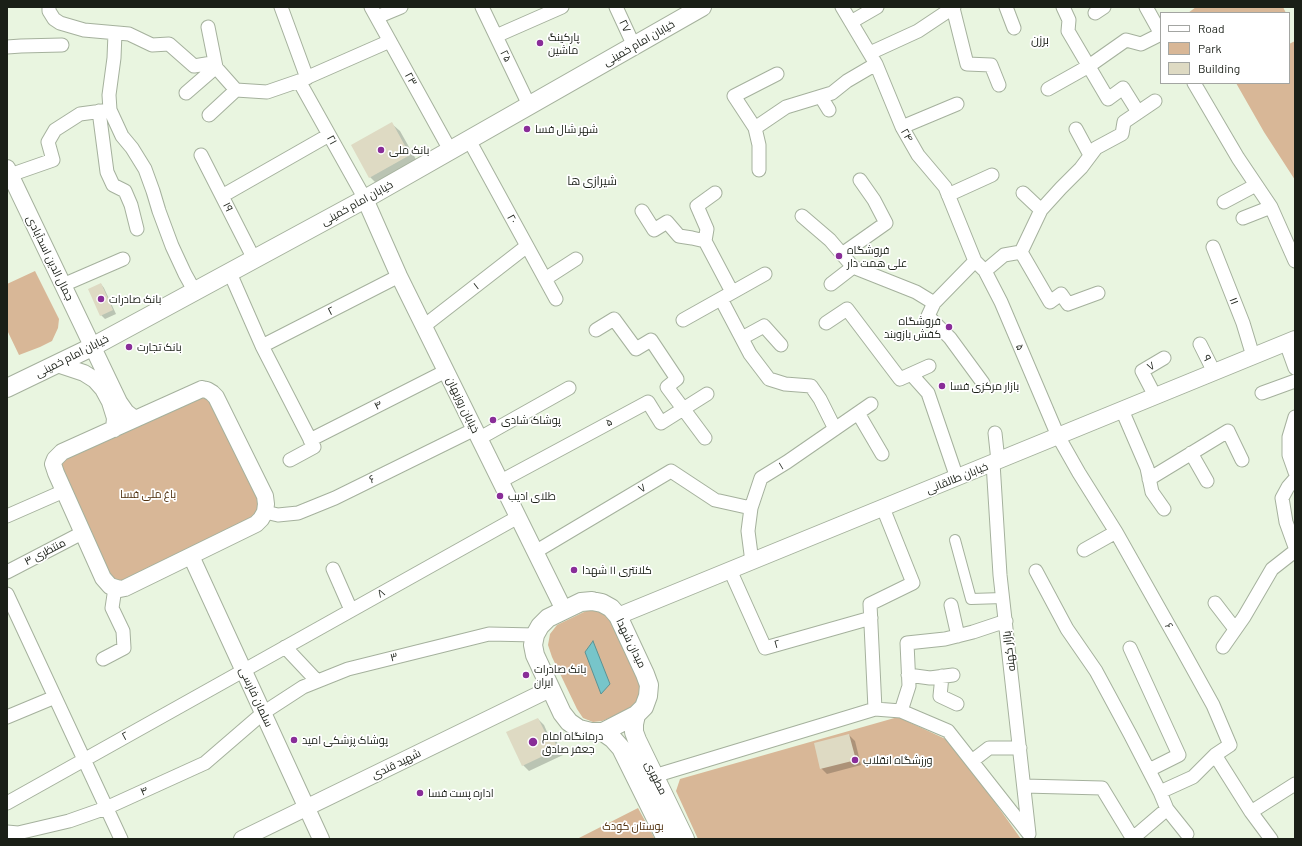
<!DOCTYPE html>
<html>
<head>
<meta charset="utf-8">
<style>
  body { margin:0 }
  #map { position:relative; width:1302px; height:846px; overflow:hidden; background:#e9f5e0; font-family:Barlow,sans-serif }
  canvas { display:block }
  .frame { position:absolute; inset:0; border:8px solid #1a1f17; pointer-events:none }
  .legend { position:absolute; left:1160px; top:12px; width:130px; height:72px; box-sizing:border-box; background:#fff; border:1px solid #a3a5a2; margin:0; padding:5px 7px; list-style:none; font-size:12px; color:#1a1f17 }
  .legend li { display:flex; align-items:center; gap:8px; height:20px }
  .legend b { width:20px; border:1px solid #a3a5a2 }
</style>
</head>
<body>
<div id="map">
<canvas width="1302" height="846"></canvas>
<div class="frame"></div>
<ul class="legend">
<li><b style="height:5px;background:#fff"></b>Road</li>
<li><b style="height:11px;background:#d8b797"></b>Park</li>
<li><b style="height:11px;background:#dedac3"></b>Building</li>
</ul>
</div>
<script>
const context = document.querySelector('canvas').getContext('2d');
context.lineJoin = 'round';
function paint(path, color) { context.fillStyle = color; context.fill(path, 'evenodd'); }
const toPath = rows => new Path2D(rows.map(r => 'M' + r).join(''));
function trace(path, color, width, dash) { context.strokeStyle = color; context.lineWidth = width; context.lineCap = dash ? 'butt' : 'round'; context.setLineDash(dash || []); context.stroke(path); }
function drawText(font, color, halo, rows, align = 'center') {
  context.font = font + ' Barlow,Cairo,sans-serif'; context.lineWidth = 3.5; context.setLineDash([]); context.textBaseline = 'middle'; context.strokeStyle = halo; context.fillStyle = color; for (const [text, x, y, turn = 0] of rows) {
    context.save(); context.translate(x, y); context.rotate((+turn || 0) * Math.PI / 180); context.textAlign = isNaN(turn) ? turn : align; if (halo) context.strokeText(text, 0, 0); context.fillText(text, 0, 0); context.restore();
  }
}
paint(toPath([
  [1196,7,1283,7,1286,13,1188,13],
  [1295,41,1295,180,1264,132,1236,83,1289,83,1289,44],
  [35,271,59,319,58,328,52,341,40,347,19,355,7,330,7,284],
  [206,395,260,497,256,519,122,584,113,582,58,470,63,456],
  [586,611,598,611,608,614,642,688,641,701,633,709,602,721,593,722,583,718,577,709,552,657,548,645,550,634,557,625],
  [898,717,952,742,1021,839,698,839,676,791,680,779],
  [638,808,655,839,577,839]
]), '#d8b797');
const water = toPath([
  [593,641,610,684,601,694,585,652,593,641]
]);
paint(water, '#77c5ca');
trace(water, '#5b9394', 1);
paint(toPath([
  [392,124,400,131,418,163,378,185,370,177],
  [101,284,104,288,116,314,105,319,101,315],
  [538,719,544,725,548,734,550,734,556,740,563,755,529,771,523,765],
  [849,735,855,741,861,765,827,774,821,768]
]), '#0003');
paint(toPath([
  [392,122,410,155,369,178,351,145],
  [101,283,113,310,100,316,88,289],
  [538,718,546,734,550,732,558,749,522,766,506,732],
  [849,734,856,760,820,769,814,743]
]), '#dedac3');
const pedestrian = toPath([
  [955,540,971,599,1003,598]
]);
const minor = toPath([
  [49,7,49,11,54,19,60,23,84,30,129,34,152,45,169,44,194,66,212,63,236,90,267,92,299,81,390,41],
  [281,7,307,78],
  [371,7,450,150],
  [482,7,529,105],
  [616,7,634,46],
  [842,7,876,64,902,127,918,155,945,187,975,261,985,271,1001,302,1058,436,1079,473,1116,532,1182,649,1213,705,1230,745,1215,755,1193,777,1160,792],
  [1006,7,1014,28],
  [1063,7,1069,20,1068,31,1108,99,1123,88,1138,112],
  [1146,7,1161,34],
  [953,8,967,64,991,65,999,85],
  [1095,13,1104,7],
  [377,17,401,7],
  [851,22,877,7],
  [115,33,114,58,109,95,110,110,122,136,132,148,145,169,153,191,159,211,172,246,185,274,195,292],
  [496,36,562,7],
  [7,47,21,46,62,45],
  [870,53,918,31,954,7],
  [299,81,365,199],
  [1194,83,1238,158,1271,207,1295,261],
  [1048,89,1089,66,1126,40,1141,44,1161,34],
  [186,93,216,67,208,27],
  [821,97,829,110],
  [99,111,107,172,113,185,125,191,131,205,137,229],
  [209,115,236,90],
  [902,127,957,104],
  [755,128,786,107,832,93,847,81,876,64],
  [1076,129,1090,155],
  [469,140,556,299],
  [201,155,254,259],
  [759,170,759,145,755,128,734,96,777,74],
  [10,175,53,160,48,142,55,130,80,114,110,110],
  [1023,193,1041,210],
  [948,195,992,175],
  [222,196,329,135],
  [1224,202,1256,185],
  [642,211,654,230,667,222,679,236,692,238,705,241,732,292],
  [802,216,830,240,853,267,916,292,934,303,975,261],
  [1243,218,1271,207],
  [705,241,707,229,697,206,715,193],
  [1213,247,1243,323,1253,356],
  [1021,252,1050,302,1061,294,1068,304,1098,293],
  [842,254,886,223,874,200,860,180],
  [985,271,1004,255,1021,252,1041,210,1061,188,1081,168,1096,148,1122,134,1124,122,1155,101],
  [230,273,262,346,314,447,290,460],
  [545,279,576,259],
  [831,284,853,267],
  [63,285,123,259],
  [721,299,750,354,769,379,785,384,811,386,820,399,835,429],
  [934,303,928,316,950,338,983,383],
  [683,320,765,274],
  [826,323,847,309,900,379,929,366],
  [424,326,527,246],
  [596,330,614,319,636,349,651,340,677,379,667,387,705,438],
  [742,338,764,326,781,345],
  [1286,343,1295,368],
  [1200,344,1214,372],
  [262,346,399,276],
  [911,374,928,393,957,478],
  [1262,393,1295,381],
  [1155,396,1142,371,1164,358],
  [1122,410,1147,468,1152,492,1164,509],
  [858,413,882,454],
  [1295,417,1289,437,1289,455,1295,472],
  [995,433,998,461],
  [480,438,569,388],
  [310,440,446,371],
  [1191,453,1207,481],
  [993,463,1000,575,1029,834],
  [1149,479,1228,431,1242,460],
  [1295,479,1288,487,1282,498,1286,522,1295,547],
  [501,481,648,402,661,423,707,394],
  [265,512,278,515,298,513,335,498,475,429],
  [7,516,64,491],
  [1084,550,1116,532],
  [535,552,671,471,715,500,751,508],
  [752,562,748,531,751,508,761,478,787,462,871,404],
  [333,569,351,610],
  [730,570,765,648,871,618],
  [1036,571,1067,629,1096,671,1130,734,1160,792,1167,809,1187,834],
  [7,572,82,533],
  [7,594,121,839],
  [1215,603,1235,629],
  [951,605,958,636],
  [285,647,317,681],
  [1223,647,1244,617,1272,569,1295,551],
  [1130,648,1179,755,1149,770],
  [103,659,124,648,123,631,112,608,115,588],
  [908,675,930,678,953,675],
  [942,676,940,696,957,704],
  [875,709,870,604,913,583,883,508],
  [901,711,909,686,907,643,945,639,973,632,1006,621],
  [7,717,55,697],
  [1215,755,1251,812,1271,839],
  [972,761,989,748,1020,748],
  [654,776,875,709,901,711,948,731,1029,834],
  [1024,786,1102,788,1133,839],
  [7,803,518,517],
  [1251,812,1295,784],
  [7,832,18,833,69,821,106,808,205,763,263,713,303,687,348,669,489,634,535,635],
  [1132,839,1167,809]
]);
const tertiary = toPath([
  [7,168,119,402,126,412,135,419],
  [365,199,399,276,564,610],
  [57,364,84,373,95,380,103,389,110,402,115,418,114,429],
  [202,389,207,390,212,393,216,397,265,496,266,504,265,512,261,519,256,524,125,588,120,589,110,586,103,578,56,473,53,464,55,459,62,452,202,389],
  [191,556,321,839],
  [618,616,1295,339],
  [242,839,550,689]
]);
const secondary = toPath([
  [7,388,92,347,365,199,702,7],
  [592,601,602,603,611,608,618,616,645,674,649,685,648,696,644,707,636,715,603,732,591,732,579,729,569,722,562,713,535,655,533,645,535,635,540,626,548,618,581,602,592,601],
  [636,715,634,724,634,732,637,740,685,839],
  [603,732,613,739,621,748,666,839]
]);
trace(pedestrian, '#a5b19d', 12);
trace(minor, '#a5b19d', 15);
trace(tertiary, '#a5b19d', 18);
trace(secondary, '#a5b19d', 20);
trace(pedestrian, '#fff', 10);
trace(minor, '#fff', 13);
trace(tertiary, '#fff', 16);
trace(secondary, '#fff', 18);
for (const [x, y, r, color] of [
  [540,43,4,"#892d98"],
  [527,129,4,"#892d98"],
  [381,150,4,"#892d98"],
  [839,256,4,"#892d98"],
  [101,299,4,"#892d98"],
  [949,327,4,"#892d98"],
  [129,347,4,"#892d98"],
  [942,386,4,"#892d98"],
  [493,420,4,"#892d98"],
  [500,496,4,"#892d98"],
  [574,570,4,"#892d98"],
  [526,675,4,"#892d98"],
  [294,740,4,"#892d98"],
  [533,742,5,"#892d98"],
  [855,760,4,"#892d98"],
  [420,793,4,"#892d98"]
]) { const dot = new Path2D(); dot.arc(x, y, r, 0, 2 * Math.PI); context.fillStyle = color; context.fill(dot); trace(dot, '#fff', 1.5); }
drawText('11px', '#1a1f17', '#fff', [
  ["۲۷",625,26,65],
  ["خیابان امام خمینی",639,43,-30],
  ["۲۵",506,56,64],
  ["۲۳",411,79,61],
  ["۲۴",907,135,60],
  ["۲۱",332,140,61],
  ["خیابان امام خمینی",357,203,-29],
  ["۱۹",228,207,64],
  ["۲۰",512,219,61],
  ["جمال الدین اسدآبادی",50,258,64],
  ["۱",476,286,-38],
  ["۱۱",1234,301,69],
  ["۲",331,311,-27],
  ["۵",1020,347,67],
  ["خیابان امام خمینی",72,356,-27],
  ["۹",1207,358,62],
  ["۷",1151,366,-30],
  ["۴",378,405,-27],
  ["خیابان روزبهان",463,405,64],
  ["۵",609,422,-28],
  ["۱",781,466,-31],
  ["خیابان طالقانی",957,478,-22],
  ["۶",372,479,-26],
  ["۷",642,488,-31],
  ["منتظری ۳",45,552,-27],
  ["۸",381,593,-29],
  ["۶",1169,626,60],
  ["میدان شهدا",631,643,64],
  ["۲",777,644,-16],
  ["بازار کهنه",1009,651,-97],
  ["۳",394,657,-14],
  ["سلمان فارسی",256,697,65],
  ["۲",125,736,-29],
  ["شهید قندی",396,764,-26],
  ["مطهری",656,778,64],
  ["۴",144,791,-24]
]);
drawText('11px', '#1a1f17', '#fff', [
  ["پارکینگ",548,37],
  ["ماشین",548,50],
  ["شهر شال فسا",535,129],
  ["بانک ملی",389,150],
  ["فروشگاه",847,250],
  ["علی همت دار",847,263],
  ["بانک صادرات",109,299],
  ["فروشگاه",941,321,"right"],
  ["کفش بازوبند",941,334,"right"],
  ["بانک تجارت",137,347],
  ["بازار مرکزی فسا",950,386],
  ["پوشاک شادی",501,420],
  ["طلای ادیب",508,496],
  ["کلانتری ۱۱ شهدا",582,570],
  ["بانک صادرات",534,669],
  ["ایران",534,682],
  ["درمانگاه امام",542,736],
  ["جعفر صادق",542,749],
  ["پوشاک پزشکی امید",302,740],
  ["ورزشگاه انقلاب",863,760],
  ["اداره پست فسا",428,793]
], 'left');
drawText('11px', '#4f300e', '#fff', [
  ["باغ ملی فسا",148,494],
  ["بوستان کودک",633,826]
]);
drawText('12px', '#1a1f17', '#fff', [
  ["برزن",1040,40],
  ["شیرازی ها",592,181]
]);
</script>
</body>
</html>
